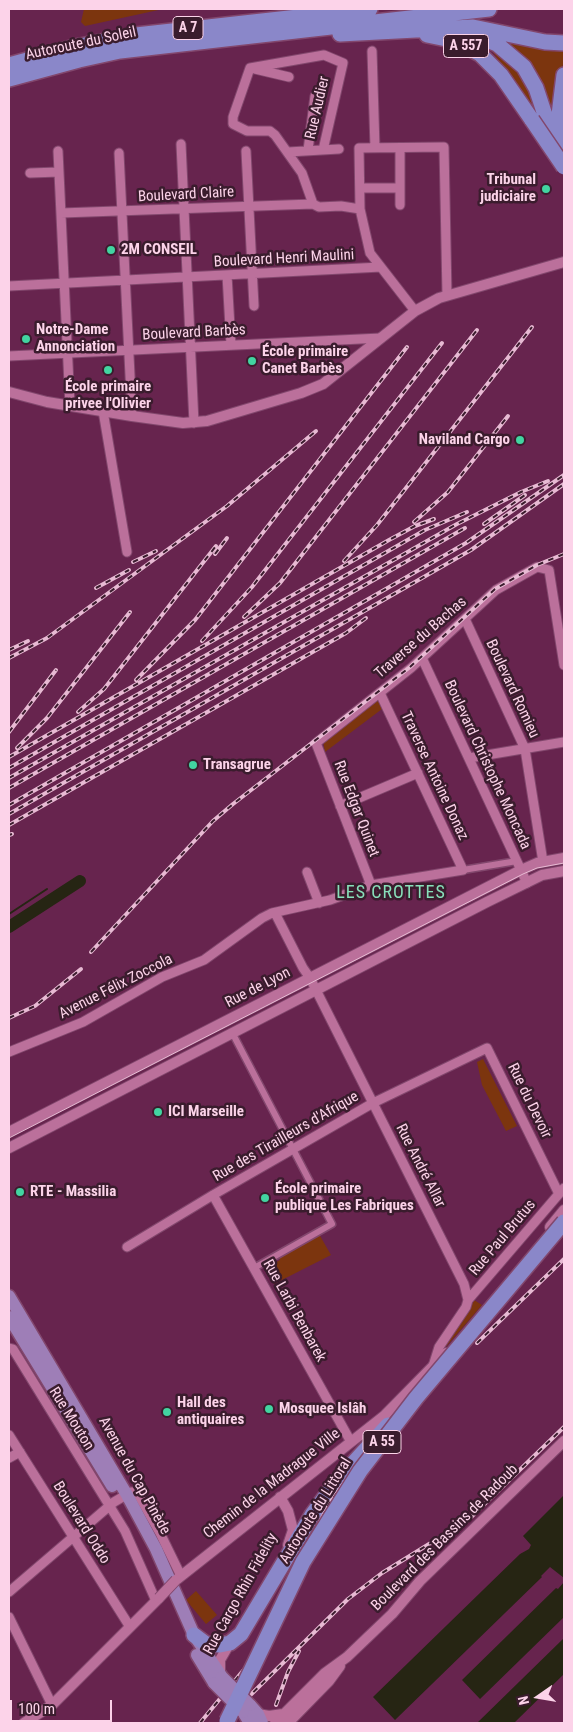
<!DOCTYPE html>
<html>
<head>
<meta charset="utf-8">
<style>
  body { margin:0 }
  #map { position:relative; width:573px; height:1732px; overflow:hidden; background:#67244e; font-family:"Roboto Condensed",sans-serif }
  canvas { display:block }
  .frame { position:absolute; inset:0; border:10px solid #fcd3e9; pointer-events:none }
  .north { position:absolute; left:513px; top:1672px; width:50px; height:50px; -webkit-text-stroke:4px #3a1c2d; paint-order:stroke; rotate:257deg; font-size:14px; font-weight:700; line-height:20px; text-align:center; color:#fcd3e9 }
  .north::after { content:''; display:block; margin:auto; width:18px; height:22px; background:#fcd3e9; clip-path:polygon(50% 0,100% 100%,50% 72%,0 100%) }
  .scale { position:absolute; left:10px; top:1700px; width:102px; height:22px; box-sizing:border-box; border:2px solid #fcd3e9; border-top:0; padding-left:6px; font-size:15px; line-height:18px; white-space:nowrap; color:#fcd3e9; -webkit-text-stroke:4px #3a1c2d; paint-order:stroke }
</style>
</head>
<body>
<div id="map">
<canvas width="573" height="1732"></canvas>
<div class="frame"></div>
<div class="north">N</div>
<div class="scale">100 m</div>
</div>
<script>
const context = document.querySelector('canvas').getContext('2d');
context.lineJoin = 'round';
function paint(path, color) { context.fillStyle = color; context.fill(path, 'evenodd'); }
const toPath = rows => new Path2D(rows.map(r => 'M' + r).join(''));
function trace(path, color, width, dash) { context.strokeStyle = color; context.lineWidth = width; context.lineCap = dash ? 'butt' : 'round'; context.setLineDash(dash || []); context.stroke(path); }
function drawText(font, color, halo, rows, align = 'center') {
  context.font = font + ' "Roboto Condensed",sans-serif'; context.lineWidth = 5; context.setLineDash([]); context.textBaseline = 'middle'; context.strokeStyle = halo; context.fillStyle = color; for (const [text, x, y, turn = 0] of rows) {
    context.save(); context.translate(x, y); context.rotate((+turn || 0) * Math.PI / 180); context.textAlign = isNaN(turn) ? turn : align; if (halo) context.strokeText(text, 0, 0); context.fillText(text, 0, 0); context.restore();
  }
}
paint(toPath([
  [84,9,163,9,85,26,81,22],
  [488,34,564,48,564,60,552,112],
  [488,45,508,58,529,84,544,126],
  [377,699,382,709,325,752,323,741],
  [483,1059,517,1126,506,1131,482,1085,477,1062],
  [319,1234,331,1255,274,1284,266,1268,280,1260,279,1257],
  [474,1300,482,1305,445,1348,446,1342,464,1319],
  [196,1591,217,1615,206,1624,186,1600]
]), '#7c350e');
paint(toPath([
  [564,1495,564,1578,550,1567,541,1576,542,1577,395,1720,373,1697,520,1554,529,1549,531,1545,523,1536],
  [564,1582,564,1617,480,1699,462,1680,556,1588,558,1589],
  [564,1638,564,1674,514,1723,477,1723]
]), '#262513');
trace(toPath([
  [9,914,47,889]
]), '#262513', 2);
trace(toPath([
  [9,927,80,881]
]), '#262513', 12);
const pedestrian = toPath([
  [463,870,517,861],
  [235,1038,332,1224,254,1268]
]);
const minor = toPath([
  [372,51,375,148],
  [250,68,233,117,233,124,247,131,270,131,275,135,302,173,313,204,319,207,341,206,360,209,370,253,415,311],
  [250,68,324,55,343,63,323,150],
  [255,69,289,77],
  [181,144,194,423],
  [400,148,400,205],
  [308,150,315,96],
  [58,151,70,406],
  [246,151,254,306],
  [288,152,339,149],
  [119,153,132,416],
  [30,173,59,172],
  [360,188,400,188],
  [360,209,359,148,444,147,447,295],
  [61,213,313,204],
  [227,275,231,345],
  [9,286,381,267],
  [9,356,381,338],
  [103,411,127,552],
  [465,619,525,749,543,862],
  [422,658,527,883],
  [469,758,564,742],
  [340,806,418,773],
  [307,872,319,903],
  [371,885,316,743,411,668,496,590,537,567,549,570,564,665],
  [275,913,303,968,310,978,464,1284,468,1300,466,1307,439,1347,433,1366],
  [9,1052,83,1022,162,977,204,960,262,918,272,913,330,900,371,885,463,870,380,693],
  [213,1195,351,1442],
  [127,1247,213,1195,373,1103,487,1048,559,1194],
  [468,1300,564,1188],
  [9,1348,13,1349,125,1531,156,1601],
  [9,1435,130,1627],
  [9,1458,20,1452],
  [9,1592,114,1502,131,1492,135,1492,139,1496,160,1533,181,1576],
  [9,1617,52,1705]
]);
const tertiary = toPath([
  [9,392,47,402,132,416,183,423,207,421,301,393,323,384,415,311,439,298,564,262],
  [9,1132,521,870,537,863,564,858],
  [9,1148,487,902,542,875,564,871],
  [550,1227,564,1210],
  [280,1497,288,1511,293,1530,288,1545],
  [176,1580,384,1416,446,1353],
  [220,1674,220,1660,231,1641],
  [258,1714,269,1716,283,1714],
  [24,1723,52,1705,159,1598],
  [275,1723,325,1673,347,1657,392,1614,420,1581,564,1441],
  [288,1723,329,1681,340,1666]
]);
const primary = toPath([
  [9,1296,127,1495,156,1549,194,1635,222,1677],
  [9,1317,112,1486],
  [197,1655,214,1683],
  [250,1705,258,1714,262,1723],
  [243,1712,250,1723]
]);
const motorway = toPath([
  [471,33,497,44,524,67,536,88,558,154],
  [340,34,473,27,545,42,564,43],
  [427,35,456,41,480,54,501,75,532,120],
  [9,65,75,47,136,35,370,9],
  [564,75,559,115,564,147],
  [9,79,79,60,120,51,489,9],
  [194,1635,206,1644,220,1645,230,1643,241,1634,312,1515,336,1482,388,1425]
]);
trace(pedestrian, '#82476d', 9);
trace(minor, '#82476d', 11);
trace(tertiary, '#82476d', 12);
trace(primary, '#82476d', 15);
trace(motorway, '#82476d', 18);
trace(pedestrian, '#bb709b', 6);
trace(minor, '#bb709b', 9);
trace(tertiary, '#bb709b', 10);
trace(primary, '#9e7eb7', 12);
trace(motorway, '#8a87c9', 15);
trace(toPath([
  [9,1138,523,874,537,868,564,863]
]), '#e7bad3', 1);
const rail = toPath([
  [414,522,448,492,508,416],
  [484,524,525,495],
  [215,554,227,538],
  [344,561,377,525,532,327],
  [133,562,156,551],
  [96,588,129,570],
  [244,617,280,583,477,330],
  [202,641,252,587,442,343],
  [9,650,28,641],
  [9,658,47,638,227,506,316,431],
  [136,680,195,620,407,347],
  [78,712,104,689,216,546],
  [9,732,56,670],
  [17,748,47,718,130,612],
  [9,757,389,540,415,526,434,519],
  [9,768,425,530,467,512],
  [9,778,457,524,521,492,548,481],
  [9,788,465,528],
  [9,805,466,543,564,475],
  [9,814,471,550,564,484],
  [9,825,346,633,366,618],
  [9,835,12,834],
  [91,952,213,821,233,804,410,667,495,589,537,565,564,554],
  [9,1018,35,1006,81,969],
  [477,1343,564,1259],
  [313,1536,329,1504,355,1468],
  [276,1705,288,1672,299,1651],
  [200,1723,251,1661],
  [222,1723,348,1599,382,1573,468,1520,564,1427]
]);
trace(rail, '#e7bad3', 4);
trace(rail, '#3a1c2d', 2, [5.5]);
const tertiaryBridge = toPath([
  [159,1598,176,1580]
]);
const primaryBridge = toPath([
  [222,1677,250,1705],
  [214,1683,243,1712]
]);
const motorwayBridge = toPath([
  [532,120,564,167],
  [227,1721,303,1562,360,1471,416,1398,564,1222]
]);
trace(tertiaryBridge, '#82476d', 12, []);
trace(primaryBridge, '#82476d', 15, []);
trace(motorwayBridge, '#82476d', 18, []);
trace(tertiaryBridge, '#bb709b', 10);
trace(primaryBridge, '#9e7eb7', 12);
trace(motorwayBridge, '#8a87c9', 15);
for (const [x, y, r, color] of [
  [546,189,5,"#42d4a1"],
  [111,250,5,"#42d4a1"],
  [26,339,5,"#42d4a1"],
  [252,361,5,"#42d4a1"],
  [108,370,5,"#42d4a1"],
  [520,440,5,"#42d4a1"],
  [193,765,5,"#42d4a1"],
  [158,1112,5,"#42d4a1"],
  [20,1192,5,"#42d4a1"],
  [265,1198,5,"#42d4a1"],
  [269,1409,5,"#42d4a1"],
  [167,1412,5,"#42d4a1"]
]) { const dot = new Path2D(); dot.arc(x, y, r, 0, 2 * Math.PI); context.fillStyle = color; context.fill(dot); trace(dot, '#3a1c2d', 2); }
for (const [x, y, w] of [
  [188,28,30],
  [466,46,45],
  [382,1442,38]
]) { const box = new Path2D(); box.roundRect(x - w / 2, y - 11.5, w, 23, 4); context.fillStyle = '#3a1c2d'; context.fill(box); trace(box, '#fcd3e9', 1); }
drawText('bold 14px', '#fcd3e9', null, [
  ["A 7",188,28],
  ["A 557",466,46],
  ["A 55",382,1442]
]);
drawText('15px', '#fcd3e9', '#3a1c2d', [
  ["Autoroute du Soleil",81,44,-12],
  ["Rue Audier",318,108,-77],
  ["Boulevard Claire",186,195,-3],
  ["Boulevard Henri Maulini",284,259,-3],
  ["Boulevard Barbès",194,333,-3],
  ["Traverse du Bachas",421,638,-41],
  ["Boulevard Romieu",512,689,65],
  ["Boulevard Christophe Moncada",487,765,65],
  ["Traverse Antoine Donaz",434,776,65],
  ["Rue Edgar Quinet",356,809,69],
  ["Avenue Félix Zoccola",116,987,-27],
  ["Rue de Lyon",258,988,-27],
  ["Rue du Devoir",529,1101,64],
  ["Rue des Tirailleurs d'Afrique",286,1137,-30],
  ["Rue André Allar",420,1166,63],
  ["Rue Paul Brutus",503,1238,-50],
  ["Rue Larbi Benbarek",294,1311,61],
  ["Rue Mouton",71,1419,58],
  ["Avenue du Cap Pinède",134,1476,61],
  ["Chemin de la Madrague Ville",272,1484,-38],
  ["Autoroute du Littoral",316,1511,-58],
  ["Boulevard Oddo",81,1523,58],
  ["Boulevard des Bassins de Radoub",445,1538,-45],
  ["Rue Cargo Rhin Fidelity",241,1594,-61]
]);
drawText('bold 15px', '#fcd3e9', '#3a1c2d', [
  ["Tribunal",536,180,"right"],
  ["judiciaire",536,197,"right"],
  ["2M CONSEIL",121,250],
  ["Notre-Dame",36,330],
  ["Annonciation",36,347],
  ["École primaire",262,352],
  ["Canet Barbès",262,369],
  ["École primaire",108,387,"center"],
  ["privee l'Olivier",108,404,"center"],
  ["Naviland Cargo",510,440,"right"],
  ["Transagrue",203,765],
  ["ICI Marseille",168,1112],
  ["École primaire",275,1189],
  ["publique Les Fabriques",275,1206],
  ["RTE - Massilia",30,1192],
  ["Hall des",177,1403],
  ["antiquaires",177,1420],
  ["Mosquee Islâh",279,1409]
], 'left');
context.letterSpacing = '1px';
drawText('18px', '#88dfba', '#3a1c2d', [
  ["LES CROTTES",391,893]
]);
context.letterSpacing = '0px';
</script>
</body>
</html>
